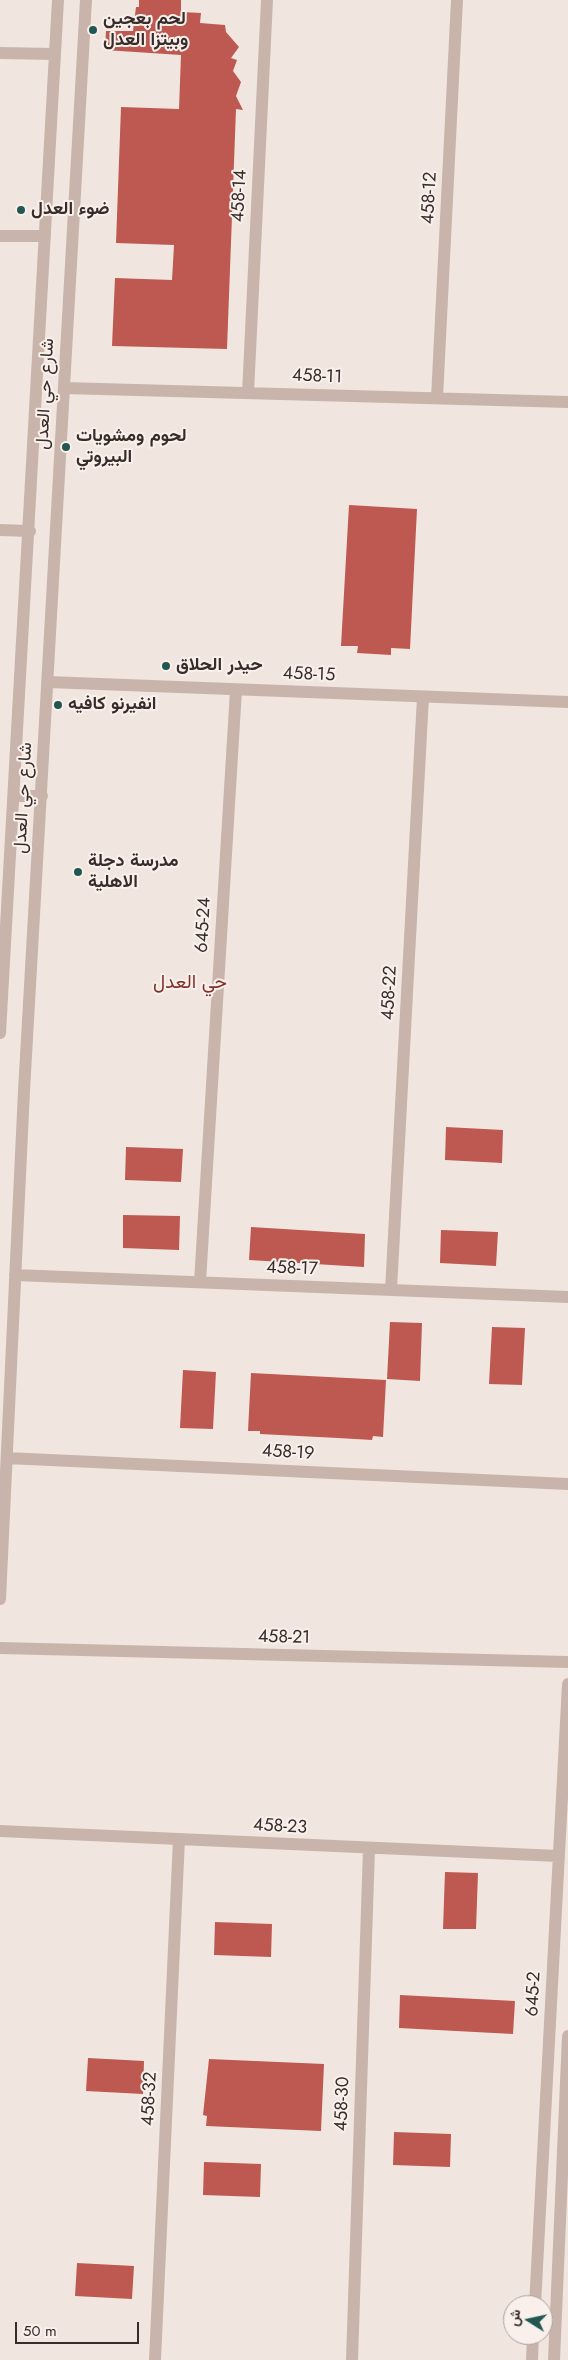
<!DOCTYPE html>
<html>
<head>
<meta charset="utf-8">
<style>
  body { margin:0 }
  #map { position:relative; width:568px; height:2360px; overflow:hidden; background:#f1e6df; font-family:Jost,Vazirmatn,sans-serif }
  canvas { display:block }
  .north { position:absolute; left:503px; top:2295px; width:50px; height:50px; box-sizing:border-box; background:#f9f0eb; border:1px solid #aba29e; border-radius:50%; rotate:280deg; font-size:14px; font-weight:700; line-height:20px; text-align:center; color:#372c2a }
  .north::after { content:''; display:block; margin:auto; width:18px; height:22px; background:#225651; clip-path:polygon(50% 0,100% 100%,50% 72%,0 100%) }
  .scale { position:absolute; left:15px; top:2322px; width:124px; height:22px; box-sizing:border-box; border:2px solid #372c2a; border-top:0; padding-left:6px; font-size:15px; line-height:18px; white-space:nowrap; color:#372c2a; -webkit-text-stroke:4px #f9f0eb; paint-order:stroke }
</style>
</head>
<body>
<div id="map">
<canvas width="568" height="2360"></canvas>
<div class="north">ش</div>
<div class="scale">50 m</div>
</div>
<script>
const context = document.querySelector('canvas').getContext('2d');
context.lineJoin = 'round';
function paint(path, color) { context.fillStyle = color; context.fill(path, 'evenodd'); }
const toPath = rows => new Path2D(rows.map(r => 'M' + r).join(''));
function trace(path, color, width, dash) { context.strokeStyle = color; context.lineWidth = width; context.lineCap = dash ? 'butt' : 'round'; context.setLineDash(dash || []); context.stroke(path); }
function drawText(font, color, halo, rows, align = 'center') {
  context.font = font + ' Jost,Vazirmatn,sans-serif'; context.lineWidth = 4; context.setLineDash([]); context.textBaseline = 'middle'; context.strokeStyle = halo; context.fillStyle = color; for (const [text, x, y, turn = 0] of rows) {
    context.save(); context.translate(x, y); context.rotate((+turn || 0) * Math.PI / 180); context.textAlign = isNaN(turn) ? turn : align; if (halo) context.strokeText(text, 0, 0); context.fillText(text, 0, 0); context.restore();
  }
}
paint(toPath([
  [139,0,181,0,181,12,201,13,200,23,225,25,226,32,239,47,231,58,237,60,233,71,241,82,236,96,243,110,236,109,227,349,112,346,115,278,172,280,174,245,116,243,121,107,179,109,181,55,105,50,106,31,133,31,136,7,139,7],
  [349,505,417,509,410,649,391,648,391,655,357,653,358,646,341,646],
  [446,1127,503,1130,502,1163,445,1160],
  [126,1147,183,1149,181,1182,125,1180],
  [123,1215,180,1216,179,1250,123,1248],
  [251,1227,365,1234,364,1267,249,1260],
  [441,1230,498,1232,496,1266,440,1263],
  [390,1322,422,1323,420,1381,387,1379],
  [492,1327,525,1328,522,1385,489,1384],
  [183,1370,216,1372,213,1429,180,1428],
  [251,1373,386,1380,383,1437,373,1436,372,1440,338,1438,260,1434,260,1431,248,1431],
  [445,1872,478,1873,476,1929,443,1929],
  [215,1922,272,1924,271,1957,214,1955],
  [400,1995,515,2001,513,2034,399,2028],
  [88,2058,144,2061,143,2094,86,2091],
  [209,2059,324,2064,321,2131,206,2126,207,2116,203,2115],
  [394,2132,451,2134,450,2167,393,2165],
  [204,2162,261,2164,260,2197,203,2195],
  [77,2263,134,2266,132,2299,75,2296]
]), '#bd5950');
trace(toPath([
  [0,53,54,54],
  [0,236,45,236],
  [64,388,568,402],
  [248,393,267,0],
  [437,398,457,0],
  [0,530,30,531],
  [48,682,568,702],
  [15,796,42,796],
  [0,1033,58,0],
  [15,1275,568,1297],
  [200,1282,236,690],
  [391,1290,423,697],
  [7,1458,568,1484],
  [0,1599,24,1091,86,0],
  [0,1648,568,1662],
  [0,1831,558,1856],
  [535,2305,568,1684],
  [155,2360,179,1839],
  [352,2360,369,1849],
  [532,2360,533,2335],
  [554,2360,568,2036]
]), '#c9b4ab', 12);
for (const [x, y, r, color] of [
  [93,30,5,"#225651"],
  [21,210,5,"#225651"],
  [66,447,5,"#225651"],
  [166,666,5,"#225651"],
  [58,705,5,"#225651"],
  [78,872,5,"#225651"]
]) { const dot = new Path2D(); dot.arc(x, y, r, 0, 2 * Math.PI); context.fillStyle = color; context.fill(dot); trace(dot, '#f9f0eb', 2); }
drawText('bold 18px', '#372c2a', '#f9f0eb', [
  ["لحم بعجين",103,20],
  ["وبيتزا العدل",103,41],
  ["ضوء العدل",31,210],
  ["لحوم ومشويات",76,437],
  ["البيروتي",76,458],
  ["حيدر الحلاق",176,666],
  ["انفيرنو كافيه",68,705],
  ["مدرسة دجلة",88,862],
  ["الاهلية",88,883]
], 'left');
drawText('18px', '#372c2a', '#f9f0eb', [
  ["458-14",240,196,-87],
  ["458-12",430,198,-87],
  ["458-11",317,377,2],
  ["شارع حي العدل",46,394,-87],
  ["458-15",309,675,2],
  ["شارع حي العدل",24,798,-87],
  ["645-24",204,925,-87],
  ["458-22",390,993,-87],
  ["458-17",292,1269,2],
  ["458-19",288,1453,3],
  ["458-21",284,1638,1],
  ["458-23",280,1827,3],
  ["645-2",534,1994,-87],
  ["458-32",150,2099,-87],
  ["458-30",343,2104,-88]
]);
drawText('19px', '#802f29', '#f9f0eb', [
  ["حي العدل",190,983]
]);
</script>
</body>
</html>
